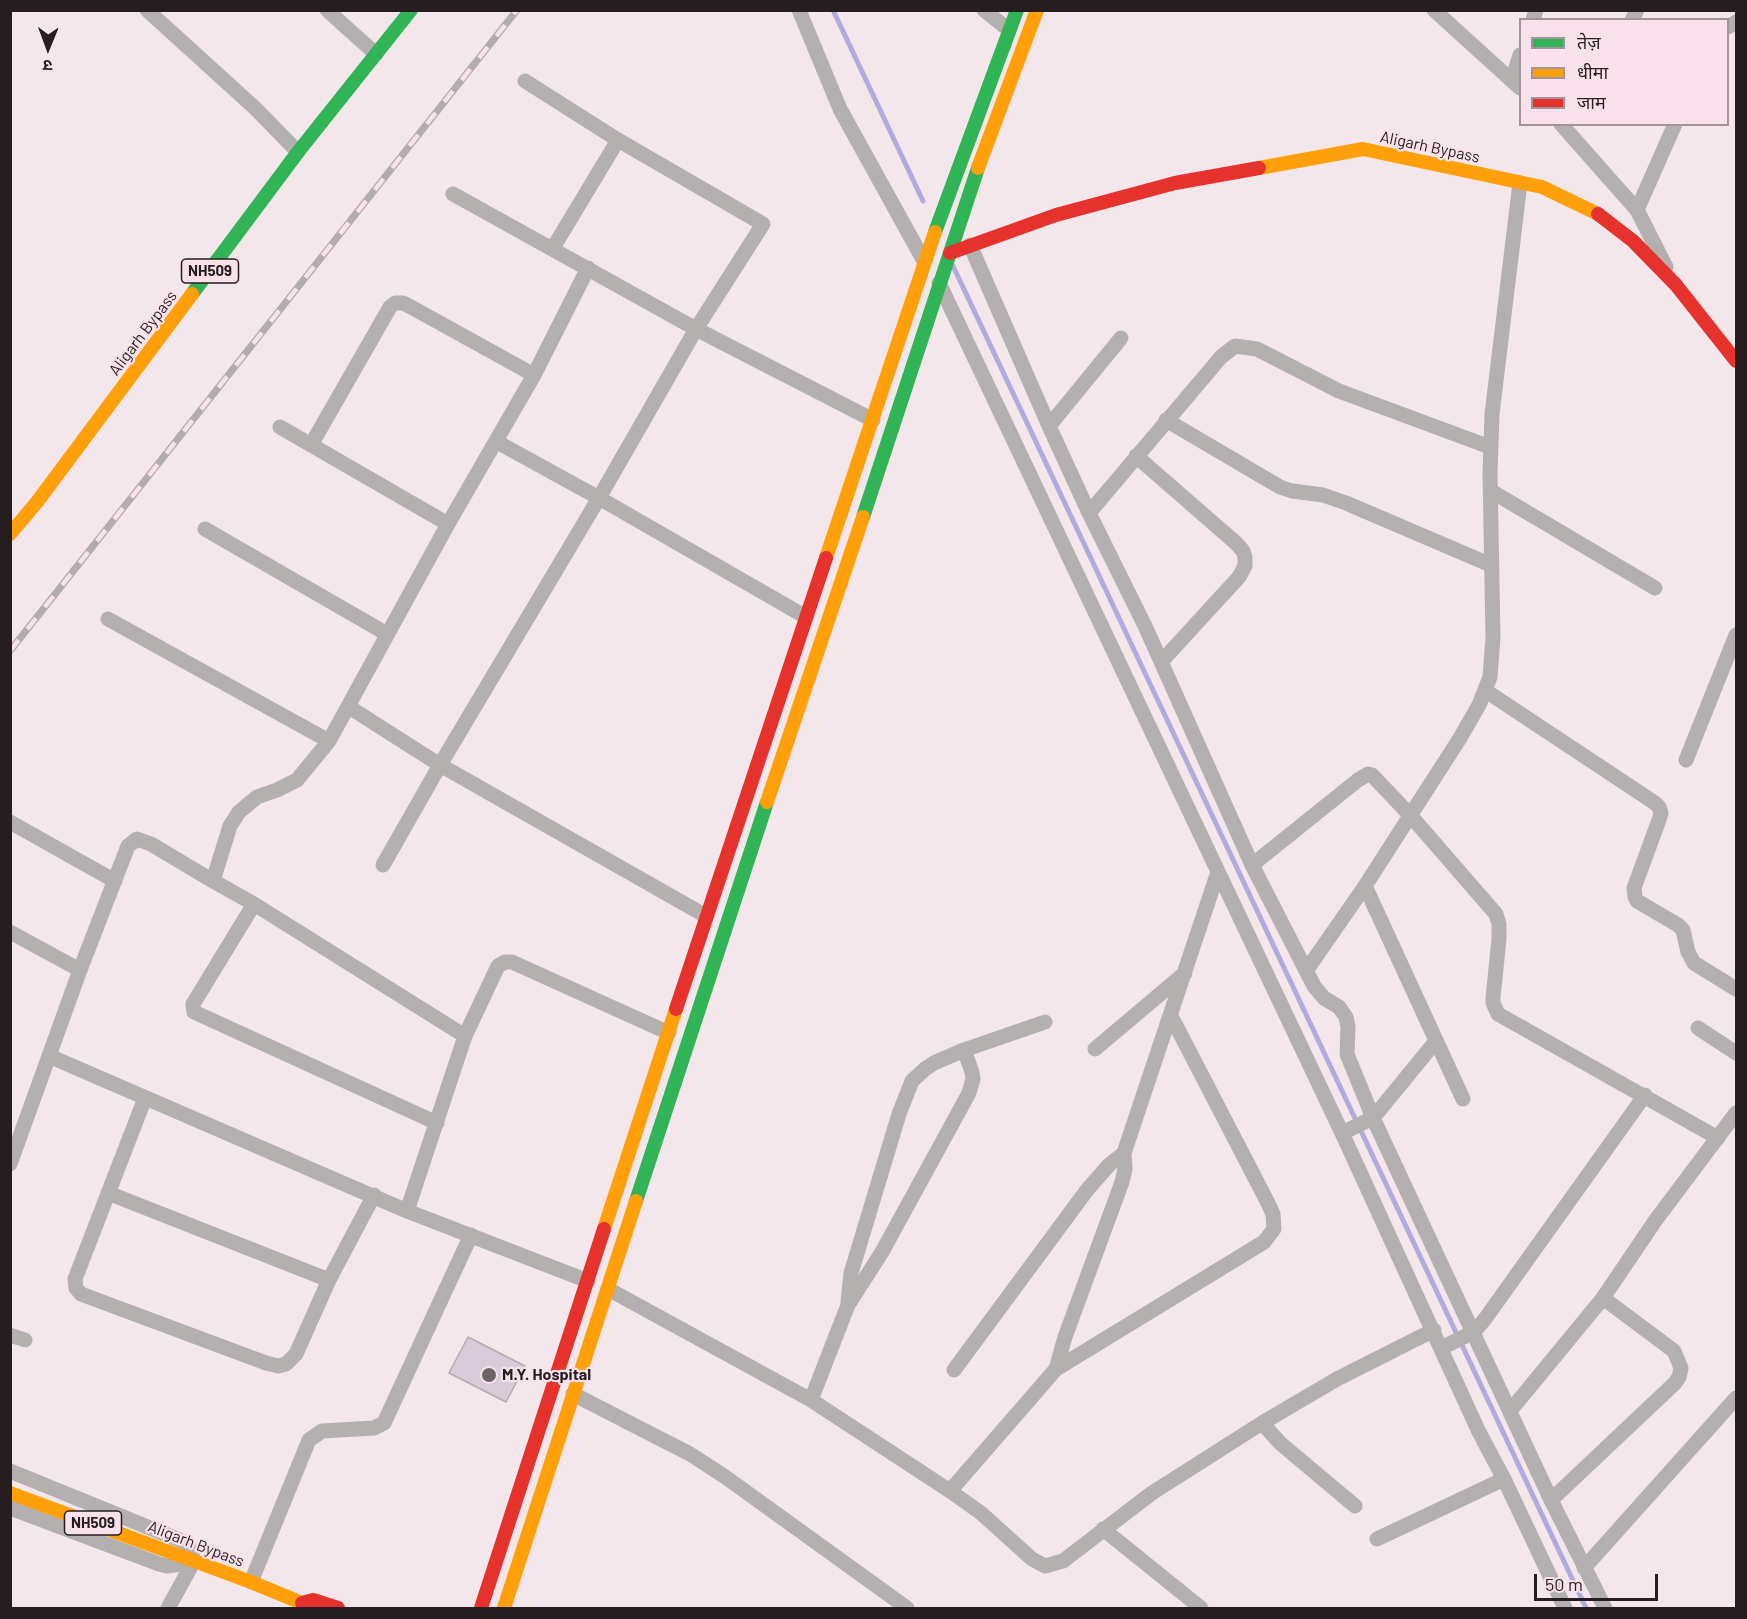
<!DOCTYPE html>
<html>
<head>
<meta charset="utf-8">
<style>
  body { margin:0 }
  #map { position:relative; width:1747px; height:1619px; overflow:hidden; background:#f3e7ec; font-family:Barlow,"Noto Sans Devanagari",sans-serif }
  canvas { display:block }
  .frame { position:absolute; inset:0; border:12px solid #251d20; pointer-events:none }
  .legend { position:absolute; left:1519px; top:18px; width:210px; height:108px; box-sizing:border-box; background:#f9e1eb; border:2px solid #a4939a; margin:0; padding:8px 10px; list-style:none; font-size:18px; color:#251d20 }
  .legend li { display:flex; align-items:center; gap:12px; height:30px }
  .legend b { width:30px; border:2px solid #a4939a }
  .north { position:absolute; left:18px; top:18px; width:60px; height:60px; -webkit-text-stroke:4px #f9e1eb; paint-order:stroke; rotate:181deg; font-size:16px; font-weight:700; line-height:24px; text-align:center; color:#251d20 }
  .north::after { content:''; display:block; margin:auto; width:21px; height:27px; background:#251d20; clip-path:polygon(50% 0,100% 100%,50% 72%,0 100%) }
  .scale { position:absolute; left:1534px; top:1574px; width:124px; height:27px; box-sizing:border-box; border:3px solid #251d20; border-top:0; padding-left:8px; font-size:18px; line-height:21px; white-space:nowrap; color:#251d20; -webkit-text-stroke:4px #f9e1eb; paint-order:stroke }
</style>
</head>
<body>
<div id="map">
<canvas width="1747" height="1619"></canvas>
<div class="frame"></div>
<ul class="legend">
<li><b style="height:8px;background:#30b455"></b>तेज़</li>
<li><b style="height:8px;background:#ff9f0a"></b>धीमा</li>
<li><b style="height:8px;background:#e5322d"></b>जाम</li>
</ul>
<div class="north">उ</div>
<div class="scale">50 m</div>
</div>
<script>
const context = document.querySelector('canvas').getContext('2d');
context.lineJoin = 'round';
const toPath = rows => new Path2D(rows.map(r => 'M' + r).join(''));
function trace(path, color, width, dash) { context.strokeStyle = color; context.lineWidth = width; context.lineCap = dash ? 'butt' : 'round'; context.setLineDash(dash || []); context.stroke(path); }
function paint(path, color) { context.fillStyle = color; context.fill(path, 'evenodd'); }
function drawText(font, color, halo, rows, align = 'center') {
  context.font = font + ' Barlow,sans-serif'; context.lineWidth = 4.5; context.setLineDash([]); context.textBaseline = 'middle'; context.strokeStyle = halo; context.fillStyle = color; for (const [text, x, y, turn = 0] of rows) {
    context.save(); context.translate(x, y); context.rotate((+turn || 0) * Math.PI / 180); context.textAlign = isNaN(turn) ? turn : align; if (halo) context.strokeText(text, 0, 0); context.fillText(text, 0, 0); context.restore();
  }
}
trace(toPath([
  [833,10,923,201],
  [953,266,1586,1608]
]), '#b1aadd', 5);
const building = toPath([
  [468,1337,525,1366,506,1402,449,1373,468,1337]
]);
paint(building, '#dacbda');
trace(building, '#b4acb1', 1.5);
trace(toPath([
  [147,10,256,109,298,152],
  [327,10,376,54],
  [799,10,840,109,924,261],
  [984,10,1009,30],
  [1434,10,1520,88],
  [1533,20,1536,10],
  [1632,20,1637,10],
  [1728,27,1736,22],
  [1512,80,1520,55],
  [525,81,618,140],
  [1561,124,1637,210,1666,267],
  [453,194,696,329,873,420],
  [1637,210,1675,124],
  [970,245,1049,426,1089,513,1145,626,1252,865,1314,986,1324,998,1339,1007,1346,1017,1348,1027,1347,1054,1373,1118,1551,1500,1605,1608],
  [939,283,1342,1133,1479,1432,1504,1479,1565,1608],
  [1166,420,1280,487,1292,491,1323,495,1346,503,1491,565],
  [1049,426,1121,338],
  [280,427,448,524],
  [497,442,599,498,806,617],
  [311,445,390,307,395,303,403,303,411,307,534,375],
  [1136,456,1236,543,1243,551,1245,557,1245,566,1239,577,1161,662],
  [1491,491,1655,588],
  [1089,513,1221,357,1235,346,1257,349,1339,391,1490,447],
  [205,529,387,634],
  [108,619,329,741],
  [1486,691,1655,803,1659,807,1661,813,1659,820,1634,888,1635,897,1637,901,1678,925,1683,930,1688,952,1694,963,1736,989],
  [349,707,440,765,706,916],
  [1686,760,1736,635],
  [10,822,115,881],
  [383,865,440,765,599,498,696,329,763,224,618,140,553,248],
  [1252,865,1358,780,1368,774,1372,775,1410,815,1496,914,1499,924,1499,939,1493,998,1493,1003,1498,1014,1718,1138],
  [213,881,230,826,239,812,257,797,277,790,297,780,329,741,448,524,534,375,588,268],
  [1365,886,1463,1099],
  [254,904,193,1004,194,1012,437,1123],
  [10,932,80,970],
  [1306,971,1365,886,1460,738,1479,705,1490,677,1493,638,1490,473,1492,414,1520,183],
  [1698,1028,1736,1053],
  [1095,1049,1185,973],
  [49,1056,407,1211,588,1281],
  [145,1098,75,1279,76,1288,81,1294,266,1363,278,1366,286,1364,296,1354,329,1280,374,1195],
  [1342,1133,1373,1118,1436,1041],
  [10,1164,80,970,128,846,137,839,151,844,213,881,254,904,465,1036,498,966,505,962,512,962,669,1033],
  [108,1193,329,1280],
  [407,1211,465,1036],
  [608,1289,811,1400,950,1491,981,1513,1032,1559,1045,1566,1063,1561,1152,1493,1262,1423,1337,1379,1434,1330],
  [848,1302,851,1273,855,1260,899,1114,912,1081,925,1069,934,1063,964,1050,1045,1022],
  [10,1335,25,1340],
  [1441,1348,1474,1332,1485,1319,1645,1095],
  [1056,1369,1065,1337,1122,1182,1125,1169,1124,1153,1218,872],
  [954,1370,1087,1190,1109,1165,1124,1153],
  [573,1394,690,1454,724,1476,907,1608],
  [811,1400,848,1305,882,1252,969,1093,973,1079,972,1072,964,1050],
  [1510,1411,1603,1298,1655,1221,1736,1113],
  [1262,1423,1280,1443,1355,1506],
  [10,1471,182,1541,189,1547,194,1561,168,1608],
  [950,1491,1056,1369,1264,1242,1274,1229,1273,1214,1268,1203,1171,1016],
  [1551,1500,1675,1383,1679,1377,1681,1368,1674,1351,1603,1298],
  [10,1508,159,1564,167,1566,182,1564],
  [1103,1529,1201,1608],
  [1377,1539,1504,1479],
  [1584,1568,1736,1398],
  [251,1582,309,1440,322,1431,374,1428,384,1423,471,1235]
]), '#b5b0b0', 15);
trace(toPath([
  [935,232,1017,10],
  [192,294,298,152,411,10],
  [863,517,978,168],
  [636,1201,767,802]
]), '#30b455', 14);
trace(toPath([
  [978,168,1037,10],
  [1259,168,1363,149,1542,187,1598,214],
  [10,534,37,502,192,294],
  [826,558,935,232],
  [767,802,863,517],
  [604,1229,676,1009],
  [10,1493,251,1582,302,1603,307,1608],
  [504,1608,636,1201]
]), '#ff9f0a', 14);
trace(toPath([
  [1598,214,1633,241,1676,285,1736,361],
  [950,253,1056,215,1175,183,1259,168],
  [676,1009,826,558],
  [302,1603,313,1600,338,1608],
  [481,1608,604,1229]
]), '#e5322d', 14);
const rail = toPath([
  [10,651,517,10]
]);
trace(rail, '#b3acae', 7);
trace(rail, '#f9e1eb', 4.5, [14]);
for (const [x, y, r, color] of [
  [489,1375,8,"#6d6467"]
]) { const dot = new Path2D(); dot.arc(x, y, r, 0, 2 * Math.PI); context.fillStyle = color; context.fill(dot); trace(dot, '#f9e1eb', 2); }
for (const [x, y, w] of [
  [210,271,57],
  [93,1523,57]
]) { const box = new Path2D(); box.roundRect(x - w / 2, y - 12, w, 24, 4.5); context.fillStyle = '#f9e1eb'; context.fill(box); trace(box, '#251d20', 1.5); }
drawText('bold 15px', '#251d20', null, [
  ["NH509",210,271],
  ["NH509",93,1523]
]);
drawText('16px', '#251d20', '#f9e1eb', [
  ["Aligarh Bypass",1430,147,12],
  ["Aligarh Bypass",143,333,-53],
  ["Aligarh Bypass",196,1544,21]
]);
drawText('bold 16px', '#251d20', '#f9e1eb', [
  ["M.Y. Hospital",502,1375]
], 'left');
</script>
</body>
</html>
